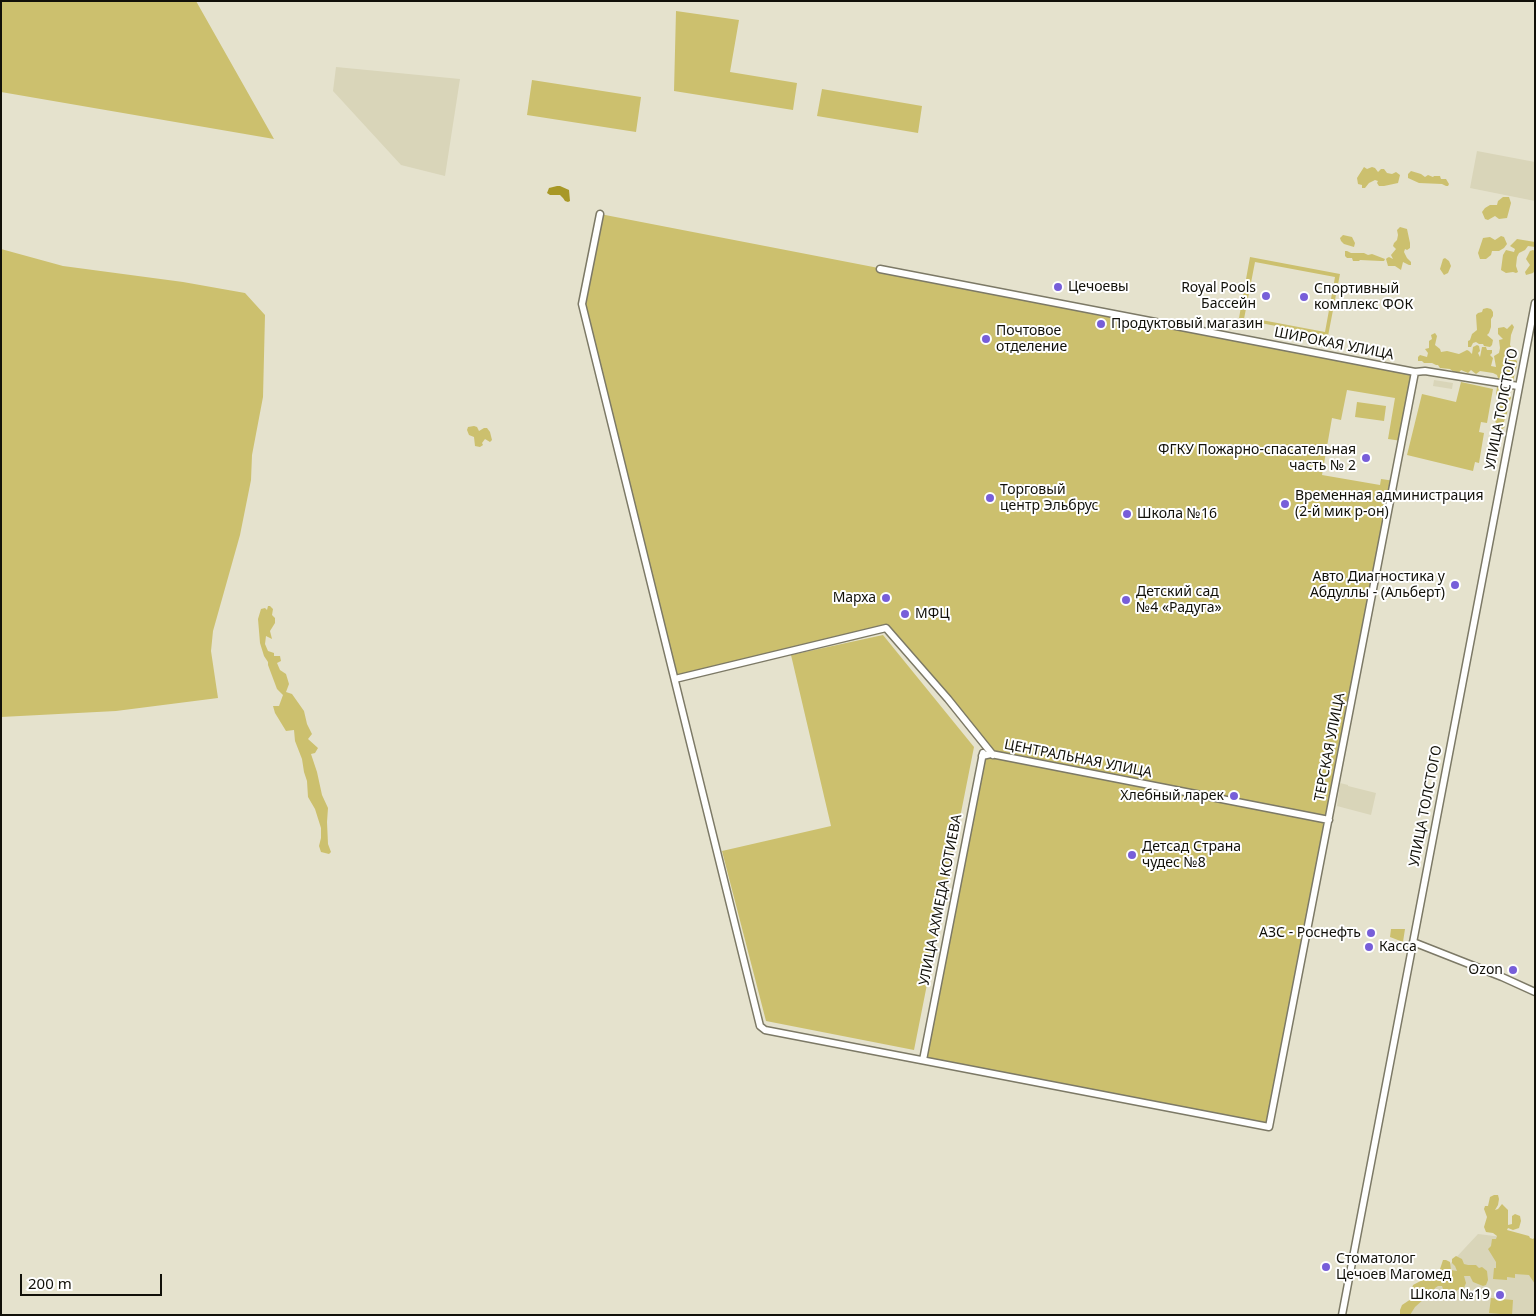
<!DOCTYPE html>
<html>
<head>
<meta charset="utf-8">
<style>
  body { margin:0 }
  #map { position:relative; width:1536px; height:1316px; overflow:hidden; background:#e5e2cd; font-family:"Noto Sans",sans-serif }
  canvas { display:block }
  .frame { position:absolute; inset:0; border:2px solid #111009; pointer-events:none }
  .scale { position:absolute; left:20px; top:1274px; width:142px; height:22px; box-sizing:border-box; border:2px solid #111009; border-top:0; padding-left:6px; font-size:15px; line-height:18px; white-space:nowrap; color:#111009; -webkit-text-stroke:4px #fff; paint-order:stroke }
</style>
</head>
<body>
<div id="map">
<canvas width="1536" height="1316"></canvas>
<div class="frame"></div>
<div class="scale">200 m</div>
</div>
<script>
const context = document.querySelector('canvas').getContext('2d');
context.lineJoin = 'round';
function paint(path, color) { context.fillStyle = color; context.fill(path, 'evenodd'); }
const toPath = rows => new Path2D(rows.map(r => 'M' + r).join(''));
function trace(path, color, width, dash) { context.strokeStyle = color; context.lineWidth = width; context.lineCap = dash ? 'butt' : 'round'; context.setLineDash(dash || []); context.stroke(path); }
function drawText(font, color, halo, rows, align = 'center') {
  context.font = font + ' "Noto Sans",sans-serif'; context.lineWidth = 4; context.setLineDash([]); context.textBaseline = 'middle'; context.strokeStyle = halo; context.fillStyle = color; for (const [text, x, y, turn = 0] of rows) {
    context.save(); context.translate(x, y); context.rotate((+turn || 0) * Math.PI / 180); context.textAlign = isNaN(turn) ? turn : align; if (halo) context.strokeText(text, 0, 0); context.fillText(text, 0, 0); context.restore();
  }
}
paint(toPath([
  [336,67,460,79,445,176,401,165,333,91],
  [1477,151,1535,162,1535,201,1470,188],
  [1434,380,1453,383,1452,389,1433,386],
  [1340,783,1348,785,1348,786,1376,793,1371,815,1337,806],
  [1478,1234,1535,1241,1535,1315,1407,1315,1408,1309]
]), '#d9d5b9');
paint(toPath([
  [1,1,196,1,274,139,1,92],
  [676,11,739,20,730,72,797,83,793,110,674,91],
  [532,80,641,97,636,132,527,115],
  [822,89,922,106,918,133,817,116],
  [1364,167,1367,169,1372,167,1375,168,1378,172,1381,169,1384,169,1387,173,1392,174,1396,172,1400,175,1398,183,1384,186,1379,186,1377,183,1378,181,1375,180,1369,183,1365,188,1362,188,1362,185,1358,184,1357,178],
  [1411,171,1421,174,1425,177,1428,175,1433,177,1434,176,1440,176,1441,179,1446,179,1449,184,1448,186,1446,186,1442,184,1419,183,1408,178,1408,174],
  [1503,197,1509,197,1511,203,1507,218,1499,219,1495,216,1488,220,1485,219,1482,212,1485,208,1490,205,1497,205,1498,201],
  [600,214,1415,372,1402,441,1388,439,1395,398,1347,390,1341,420,1332,418,1322,475,1380,485,1381,479,1395,481,1269,1127,923,1060,985,744,886,628,675,679,582,304],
  [1400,227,1407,229,1410,243,1410,248,1407,250,1405,249,1404,252,1407,258,1411,262,1411,265,1409,265,1403,262,1401,270,1395,266,1388,266,1386,259,1387,258,1389,257,1393,259,1391,255,1396,249,1393,246,1394,243,1397,240,1398,235,1397,230],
  [1343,235,1352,237,1355,243,1354,247,1344,244,1341,241,1340,238],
  [1501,236,1504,237,1507,244,1504,248,1499,251,1492,251,1491,255,1486,259,1480,259,1478,253,1483,238,1490,237,1495,240],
  [1517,239,1535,242,1535,247,1528,246,1525,250,1519,253,1517,257,1516,266,1518,272,1516,273,1513,272,1506,273,1501,270,1503,255,1506,250,1514,252,1515,249,1510,246],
  [1,249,63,266,183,282,245,293,265,315,263,397,252,455,251,480,240,535,213,631,211,651,218,698,116,711,1,717],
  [1533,250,1535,251,1535,270,1533,273,1526,275,1525,272,1530,265,1526,259,1530,251],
  [1345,251,1347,251,1351,253,1364,253,1368,255,1372,254,1385,259,1384,261,1381,261,1360,260,1359,261,1353,261,1352,258,1347,258,1345,256],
  [1250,257,1340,274,1328,336,1250,321,1251,318,1325,332,1335,277,1255,262,1244,319,1239,318],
  [1445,258,1449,261,1451,266,1448,273,1444,275,1440,269,1443,259],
  [1487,308,1491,309,1493,312,1493,316,1491,319,1491,327,1489,333,1487,335,1493,340,1492,345,1490,347,1484,346,1483,344,1479,344,1476,342,1473,343,1471,347,1468,347,1468,341,1470,340,1472,334,1477,330,1476,315,1478,313,1482,312,1483,309],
  [1512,324,1514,327,1511,335,1510,345,1511,347,1509,350,1510,353,1510,356,1517,361,1517,365,1514,377,1514,384,1506,382,1504,375,1503,375,1500,379,1498,378,1497,375,1493,373,1480,371,1476,374,1471,370,1468,373,1461,370,1458,374,1455,373,1450,369,1440,368,1438,365,1436,365,1432,363,1424,363,1422,361,1418,361,1418,357,1420,355,1427,357,1428,353,1425,349,1429,348,1429,341,1432,339,1431,335,1435,333,1437,336,1435,345,1440,349,1441,352,1447,351,1459,354,1467,350,1469,351,1472,354,1473,347,1477,345,1479,346,1480,351,1478,353,1480,357,1482,347,1486,347,1487,350,1492,350,1492,353,1490,355,1493,358,1491,366,1496,367,1494,356,1499,353,1500,348,1499,340,1503,339,1498,334,1498,328,1504,327,1507,329],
  [1461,382,1493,389,1487,423,1481,422,1479,432,1484,433,1479,463,1475,462,1473,471,1407,455,1422,394,1456,402],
  [1497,387,1503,387,1508,390,1511,398,1508,404,1507,414,1504,416,1506,418,1504,421,1505,427,1501,430,1498,428,1494,418,1499,411,1499,402,1496,394],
  [1357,402,1386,406,1384,421,1355,417],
  [474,426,477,427,479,431,484,428,487,428,490,432,492,440,490,442,485,439,482,443,483,445,480,447,475,446,474,437,469,435,467,430,468,427],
  [268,606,270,606,273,609,272,615,275,618,275,623,270,631,272,639,266,636,265,644,268,651,274,653,274,656,280,656,281,661,277,663,280,670,286,674,289,684,286,692,292,694,304,711,307,724,312,734,308,739,318,748,315,753,311,754,317,772,322,795,328,808,327,822,328,844,331,852,329,854,321,852,319,846,321,838,321,828,315,809,308,797,307,781,304,772,302,759,295,741,294,730,286,731,275,713,273,706,279,706,283,695,277,689,268,665,268,662,264,656,260,643,258,619,261,609,265,608,267,610],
  [883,635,974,747,914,1050,766,1021,722,851,831,826,791,655],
  [1391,929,1405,929,1403,942,1390,937],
  [1494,1195,1498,1195,1499,1199,1498,1205,1495,1210,1498,1209,1502,1204,1508,1210,1508,1225,1512,1224,1512,1216,1515,1214,1520,1216,1521,1221,1519,1228,1513,1230,1508,1228,1507,1230,1529,1236,1530,1238,1533,1239,1535,1237,1535,1284,1529,1275,1515,1274,1515,1278,1507,1277,1507,1280,1493,1279,1494,1268,1496,1268,1496,1262,1488,1249,1491,1246,1492,1239,1496,1239,1497,1236,1493,1233,1486,1232,1484,1227,1487,1217,1484,1209,1485,1206,1488,1206,1490,1197],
  [1456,1256,1462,1259,1464,1264,1468,1265,1476,1265,1479,1268,1482,1267,1487,1271,1488,1280,1486,1285,1483,1286,1473,1282,1470,1276,1464,1276,1466,1283,1464,1288,1455,1291,1443,1289,1442,1286,1438,1286,1435,1288,1429,1300,1424,1299,1415,1307,1410,1315,1400,1315,1400,1310,1402,1305,1411,1299,1410,1295,1413,1285,1432,1275,1440,1269,1443,1260,1446,1260,1450,1262,1451,1270,1457,1271,1455,1266,1452,1263,1452,1259],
  [1491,1298,1513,1300,1512,1315,1489,1313]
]), '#ccc06e');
paint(toPath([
  [557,186,560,186,569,190,570,201,568,202,565,201,563,198,560,195,550,195,547,193,549,188]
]), '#a89826');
const tertiary = toPath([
  [600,214,582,304,760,1026,765,1030,1269,1127,1415,372],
  [880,269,1415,372,1425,371,1518,386],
  [675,679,886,628,948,699,993,755],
  [982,756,991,754,1329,820],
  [1413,942,1502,977,1535,992],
  [923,1060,983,753],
  [1342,1315,1535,303]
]);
trace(tertiary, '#7c7966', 9);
trace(tertiary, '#fff', 6);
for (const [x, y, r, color] of [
  [1058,287,5,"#775ed9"],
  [1266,296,5,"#775ed9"],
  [1304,297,5,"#775ed9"],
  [1101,324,5,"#775ed9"],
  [986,339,5,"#775ed9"],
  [1366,458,5,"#775ed9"],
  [990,498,5,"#775ed9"],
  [1285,504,5,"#775ed9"],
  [1127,514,5,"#775ed9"],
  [1455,585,5,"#775ed9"],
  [886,598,5,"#775ed9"],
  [1126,600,5,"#775ed9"],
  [905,614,5,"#775ed9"],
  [1234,796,5,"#775ed9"],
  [1132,855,5,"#775ed9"],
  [1371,933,5,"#775ed9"],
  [1369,947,5,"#775ed9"],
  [1513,970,5,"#775ed9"],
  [1326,1267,5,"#775ed9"],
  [1500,1295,5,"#775ed9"]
]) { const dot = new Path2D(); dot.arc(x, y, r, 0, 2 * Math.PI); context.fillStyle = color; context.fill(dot); trace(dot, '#fff', 2); }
drawText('14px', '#111009', '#fff', [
  ["Цечоевы",1068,287],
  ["Royal Pools",1256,288,"right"],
  ["Бассейн",1256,304,"right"],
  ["Спортивный",1314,289],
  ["комплекс ФОК",1314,305],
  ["Продуктовый магазин",1111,324],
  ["Почтовое",996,331],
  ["отделение",996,347],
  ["ФГКУ Пожарно-спасательная",1356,450,"right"],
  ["часть № 2",1356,466,"right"],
  ["Торговый",1000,490],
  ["центр Эльбрус",1000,506],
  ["Временная администрация",1295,496],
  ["(2-й мик р-он)",1295,512],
  ["Школа №16",1137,514],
  ["Авто Диагностика у",1445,577,"right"],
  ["Абдуллы - (Альберт)",1445,593,"right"],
  ["Детский сад",1136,592],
  ["№4 «Радуга»",1136,608],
  ["Марха",876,598,"right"],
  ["МФЦ",915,614],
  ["Хлебный ларек",1224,796,"right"],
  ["Детсад Страна",1142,847],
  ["чудес №8",1142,863],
  ["АЗС - Роснефть",1361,933,"right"],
  ["Касса",1379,947],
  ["Ozon",1503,970,"right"],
  ["Стоматолог",1336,1259],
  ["Цечоев Магомед",1336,1275],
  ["Школа №19",1490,1295,"right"]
], 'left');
drawText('14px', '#111009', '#fff', [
  ["ШИРОКАЯ УЛИЦА",1334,344,11],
  ["УЛИЦА ТОЛСТОГО",1502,409,-79],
  ["ТЕРСКАЯ УЛИЦА",1330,747,-79],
  ["ЦЕНТРАЛЬНАЯ УЛИЦА",1078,759,11],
  ["УЛИЦА ТОЛСТОГО",1426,806,-79],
  ["УЛИЦА АХМЕДА КОТИЕВА",941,900,-79]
]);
</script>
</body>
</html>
